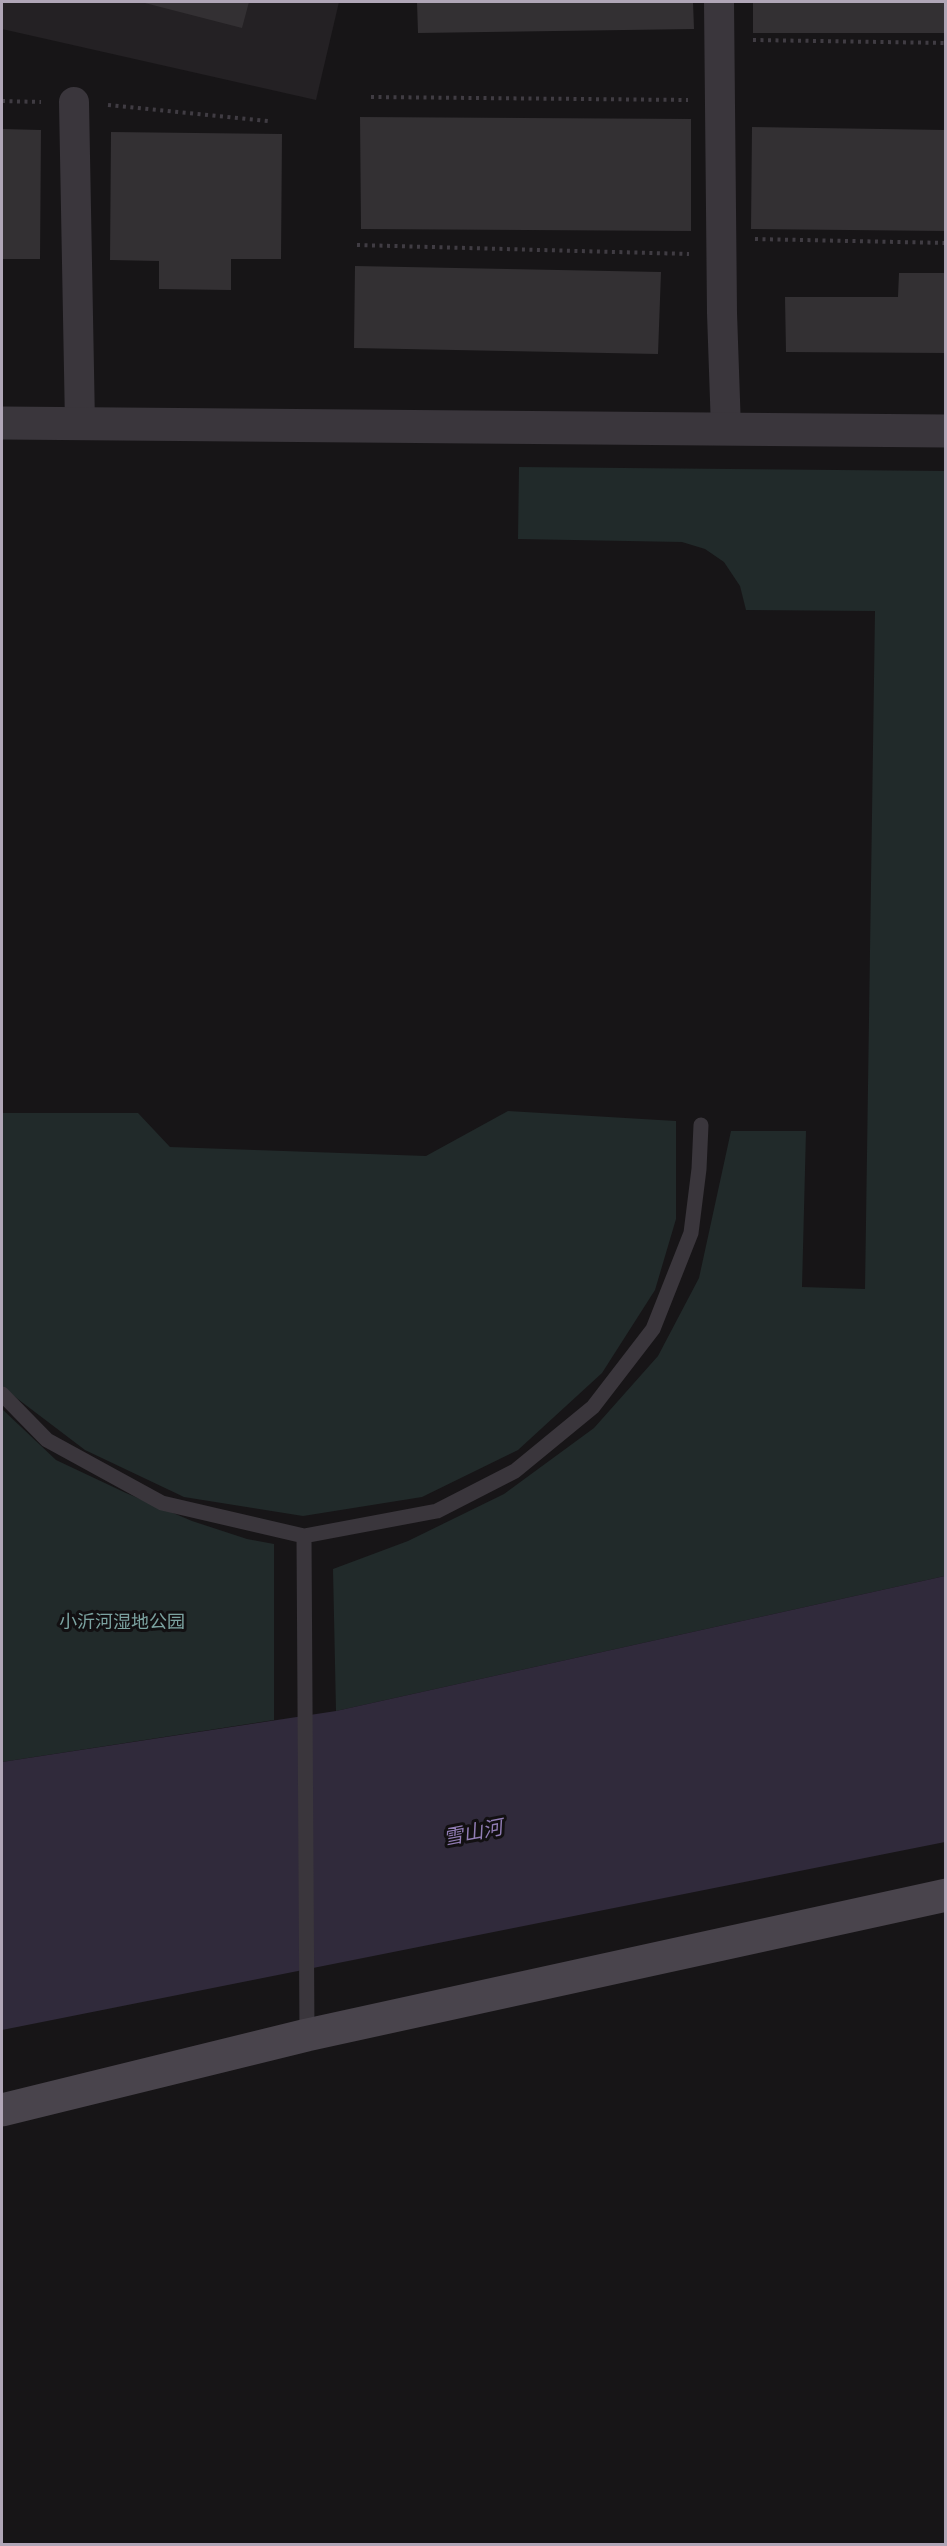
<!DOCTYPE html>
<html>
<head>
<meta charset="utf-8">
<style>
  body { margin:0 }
  #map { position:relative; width:947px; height:2546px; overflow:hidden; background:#171517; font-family:"Asap Condensed",sans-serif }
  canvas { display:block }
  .frame { position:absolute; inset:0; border:3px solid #b0a6b7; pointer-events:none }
</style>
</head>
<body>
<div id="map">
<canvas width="947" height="2546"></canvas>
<div class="frame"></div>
</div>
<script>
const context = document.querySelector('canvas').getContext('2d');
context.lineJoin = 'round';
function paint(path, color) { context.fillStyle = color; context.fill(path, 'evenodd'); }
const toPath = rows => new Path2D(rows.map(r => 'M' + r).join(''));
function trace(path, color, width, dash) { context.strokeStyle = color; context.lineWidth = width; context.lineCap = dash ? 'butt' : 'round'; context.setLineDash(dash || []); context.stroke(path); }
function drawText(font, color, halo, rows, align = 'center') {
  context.font = font + ' "Asap Condensed","Noto Sans SC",sans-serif'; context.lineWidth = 6; context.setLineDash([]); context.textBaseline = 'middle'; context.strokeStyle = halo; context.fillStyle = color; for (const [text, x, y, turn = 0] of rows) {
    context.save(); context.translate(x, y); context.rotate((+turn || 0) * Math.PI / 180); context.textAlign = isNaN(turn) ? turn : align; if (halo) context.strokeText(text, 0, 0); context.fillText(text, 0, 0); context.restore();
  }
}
paint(toPath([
  [2,2,339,2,316,100,2,29]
]), '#242124');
paint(toPath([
  [519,467,945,471,945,1576,336,1711,333,1569,408,1541,504,1494,594,1428,658,1356,699,1278,731,1131,806,1131,802,1287,865,1289,875,611,746,610,740,586,724,562,705,549,682,542,518,539],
  [508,1111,676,1121,676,1219,655,1290,602,1373,518,1450,422,1497,303,1516,184,1497,85,1450,2,1387,2,1113,138,1113,170,1147,426,1156],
  [2,1409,56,1460,126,1493,192,1521,247,1539,274,1544,274,1720,2,1762]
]), '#212a2a');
paint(toPath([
  [945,1576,945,1842,2,2030,2,1762,336,1711]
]), '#302a3b');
paint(toPath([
  [141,2,249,2,242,28],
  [417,2,693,2,694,29,418,33],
  [753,2,946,2,946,33,753,33],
  [360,117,691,119,691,231,361,229],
  [752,127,946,130,946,231,751,229],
  [2,129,41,130,40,259,2,259],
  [111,132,282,134,281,259,231,259,231,290,159,289,159,261,110,260],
  [355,266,661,272,658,354,354,348],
  [899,273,946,273,946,353,786,352,785,297,898,297]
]), '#333033');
trace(toPath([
  [753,40,946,43],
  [371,97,688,100],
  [2,101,41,102],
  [108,105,268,121],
  [755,239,946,243],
  [357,245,689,254]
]), '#403c43', 4, [3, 4.5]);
trace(toPath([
  [2,1394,47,1440,162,1503,304,1536,307,2035],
  [304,1536,437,1511,515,1471,593,1407,653,1329,691,1233,699,1169,701,1125]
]), '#3a363c', 15);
trace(toPath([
  [719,2,722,313,726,429],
  [74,102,80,424]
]), '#3a363c', 30);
trace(toPath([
  [2,423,946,431]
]), '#3a363c', 33);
trace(toPath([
  [2,2110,307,2035,946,1895]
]), '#49444c', 33);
drawText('18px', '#7ca3a1', '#121012', [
  ["小沂河湿地公园",122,1622]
]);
drawText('italic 20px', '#907cb4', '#121012', [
  ["雪山河",473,1833,-11]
]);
</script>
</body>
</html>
